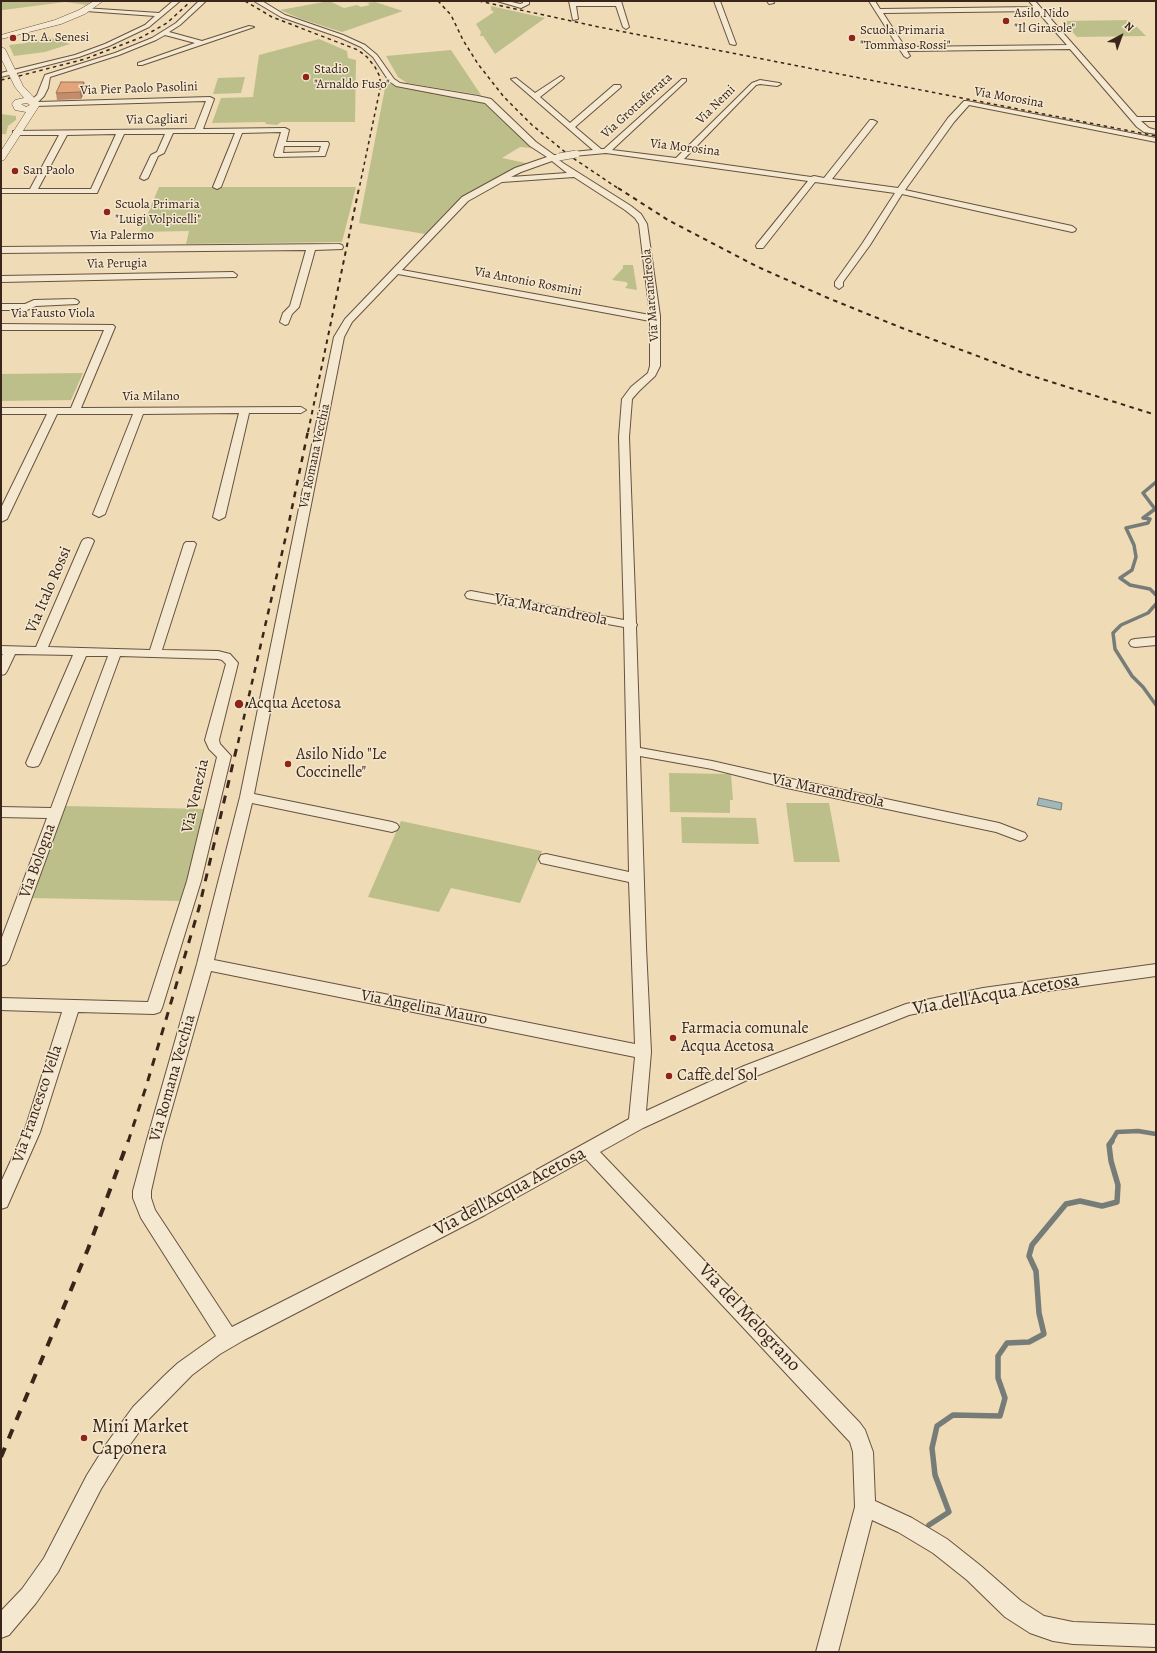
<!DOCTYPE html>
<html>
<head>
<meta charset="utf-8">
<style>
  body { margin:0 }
  #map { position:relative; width:1157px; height:1653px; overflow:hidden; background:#efdbb6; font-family:Alegreya,serif }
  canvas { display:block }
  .frame { position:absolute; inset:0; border:2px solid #392519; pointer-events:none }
  .north { position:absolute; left:1101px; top:16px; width:40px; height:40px; -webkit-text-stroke:3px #f5e8d0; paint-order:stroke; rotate:41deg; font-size:11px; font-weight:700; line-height:16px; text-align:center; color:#392519 }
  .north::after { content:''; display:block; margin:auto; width:14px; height:18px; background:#392519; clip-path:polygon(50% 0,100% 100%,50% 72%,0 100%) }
</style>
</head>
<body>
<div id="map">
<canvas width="1157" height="1653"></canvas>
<div class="frame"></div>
<div class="north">N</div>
</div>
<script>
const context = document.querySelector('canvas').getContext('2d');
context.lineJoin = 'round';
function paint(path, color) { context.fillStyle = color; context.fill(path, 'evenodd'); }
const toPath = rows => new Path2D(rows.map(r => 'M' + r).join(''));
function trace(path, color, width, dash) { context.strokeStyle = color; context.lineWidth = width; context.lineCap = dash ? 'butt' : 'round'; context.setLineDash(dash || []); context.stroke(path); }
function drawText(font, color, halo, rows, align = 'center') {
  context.font = font + ' Alegreya,serif'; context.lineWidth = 3; context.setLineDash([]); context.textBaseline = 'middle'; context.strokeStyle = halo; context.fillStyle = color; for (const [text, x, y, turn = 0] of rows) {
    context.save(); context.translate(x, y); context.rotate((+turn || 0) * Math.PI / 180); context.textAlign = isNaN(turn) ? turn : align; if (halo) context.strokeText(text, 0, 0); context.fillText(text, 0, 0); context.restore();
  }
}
paint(toPath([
  [1,1,93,1,87,5,65,2,3,10,1,10],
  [329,1,344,8,357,5,361,7,370,5,367,3,375,2,403,11,342,32,301,19,280,10],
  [491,6,545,18,495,54,483,36,480,36,481,32,476,24,494,12,491,10],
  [1130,20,1146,36,1077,37,1062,21],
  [48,37,70,44,45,52,14,56,9,45,26,43],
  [319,39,347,51,348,58,356,60,355,122,281,122,277,125,266,124,265,122,212,123,221,98,253,97,259,55],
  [451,50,481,95,407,83,398,77,386,56],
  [245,77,241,93,213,94,218,78],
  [384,81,402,88,482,102,531,148,520,147,502,158,526,163,522,169,465,199,431,235,359,223,385,88],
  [1,114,16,116,16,120,8,126,6,134,1,134],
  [159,187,356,187,342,242,186,244,189,231,140,232],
  [623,265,633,265,637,290,625,288,628,284,626,282,612,280,623,268],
  [83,373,71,400,1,401,1,374],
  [669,773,731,774,733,800,730,800,730,813,670,812],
  [786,803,829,803,840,862,794,862],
  [63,806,205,809,182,901,31,898],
  [681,817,756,818,759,844,682,843],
  [401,821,542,851,520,903,451,888,439,912,368,897]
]), '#bdbf8b');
const water = toPath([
  [1039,798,1062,803,1061,810,1037,805,1039,798]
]);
paint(water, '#9fb8b9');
trace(water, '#767d79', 1);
trace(toPath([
  [1156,482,1143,493,1155,509,1143,518,1150,519,1148,523,1126,528,1134,545,1136,557,1132,570,1120,578,1130,585,1150,589,1156,595],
  [1156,604,1148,613,1121,625,1113,633,1115,649,1132,676,1143,687,1156,705]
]), '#767d79', 3.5);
trace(toPath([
  [1111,1142,1117,1132,1138,1131,1156,1134]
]), '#767d79', 4.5);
trace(toPath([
  [929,1525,949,1512,935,1475,932,1448,937,1426,953,1415,1000,1416,1005,1398,998,1378,998,1356,1007,1343,1029,1342,1044,1334,1039,1313,1036,1271,1029,1256,1032,1245,1066,1204,1080,1201,1102,1206,1117,1202,1118,1185,1111,1161,1109,1145,1112,1141]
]), '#767d79', 5.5);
const minor = toPath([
  [173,1,180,1,149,27,109,46,79,57,1,77,1,73,75,55,105,44,145,25,155,16,86,11,84,10,84,8,159,13,173,1],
  [199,1,206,1,180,25,169,32,202,41,249,26,254,27,142,65,138,65,138,63,195,43,165,35,156,40,119,55,50,77,48,88,44,96,38,102,210,97,214,99,203,129,285,128,289,130,286,142,328,142,329,144,325,156,275,157,274,155,281,132,242,133,221,187,217,189,213,187,235,133,173,133,164,153,158,156,148,178,144,180,140,178,151,155,157,152,165,134,124,134,97,193,1,193,1,189,30,189,59,135,13,135,13,131,195,129,206,101,35,106,29,102,37,95,45,75,115,53,152,38,176,23,199,1],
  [116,134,91,189,38,189,67,135,116,134],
  [284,146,321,146,319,152,283,153,284,146],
  [254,1,262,1,285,15,343,35,365,45,377,55,394,79,400,83,478,96,491,99,536,142,554,155,560,155,561,157,558,159,563,163,631,206,641,214,647,224,660,316,660,366,655,376,639,391,632,399,629,437,636,623,637,625,636,627,640,748,712,761,787,778,999,823,1025,833,1027,836,1025,839,1020,841,996,832,787,788,712,769,640,756,646,947,651,1052,646,1111,744,1066,906,1004,983,988,1156,964,1156,976,983,1000,909,1015,756,1076,643,1128,600,1152,860,1423,865,1430,873,1452,875,1501,912,1518,947,1539,981,1566,1021,1601,1044,1616,1073,1622,1156,1625,1156,1647,1073,1644,1053,1641,1030,1633,1005,1617,967,1580,933,1553,898,1532,872,1520,838,1652,816,1652,855,1507,853,1452,850,1442,586,1159,485,1215,244,1340,220,1354,192,1375,147,1421,121,1457,101,1489,58,1572,36,1603,9,1635,1,1638,1,1611,22,1589,44,1558,87,1475,107,1443,133,1407,165,1375,178,1363,216,1336,141,1218,133,1198,133,1191,146,1143,197,964,240,797,334,337,345,319,462,197,515,168,547,157,530,146,485,103,396,86,389,81,373,57,361,47,339,37,281,17,254,1],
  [552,161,567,173,511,177,521,172,552,161],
  [574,177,625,210,635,218,639,224,650,315,402,270,468,201,502,182,574,177],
  [398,274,650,321,650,366,648,373,631,387,622,399,619,437,624,620,471,591,467,592,465,595,467,598,471,599,624,627,629,872,546,854,541,855,539,859,541,863,546,864,629,882,635,1044,214,960,252,803,392,832,397,830,399,827,397,824,392,822,254,794,344,337,352,322,398,274],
  [211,971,635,1057,629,1119,473,1205,232,1327,155,1210,151,1198,151,1191,162,1143,211,971],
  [497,1,508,1,520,4,523,3,523,1,529,1,529,4,521,8,497,1],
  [569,1,621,1,629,27,626,29,623,27,616,6,576,6,578,19,573,20,569,1],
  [714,1,720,1,736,44,735,45,730,44,714,1],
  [767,1,773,1,774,3,769,4,767,1],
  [869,1,875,1,880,9,1034,7,1029,1,1035,1,1137,117,1156,117,1156,121,1141,121,1149,128,1156,130,1156,134,1144,132,1137,127,1070,49,907,51,910,56,907,58,904,56,869,1],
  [1037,11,1067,45,905,47,883,13,1037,11],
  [561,76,564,78,563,79,540,97,570,123,614,85,620,85,621,87,575,127,601,149,604,149,682,79,686,79,686,81,612,150,676,158,752,83,760,80,779,83,781,84,777,86,760,84,756,85,684,159,811,177,814,176,824,178,870,120,873,120,877,122,832,179,898,188,948,118,964,101,967,101,1156,138,1156,142,969,105,954,122,905,190,1072,226,1076,229,1075,231,1072,232,902,194,870,245,843,282,843,286,839,289,835,286,835,282,862,244,895,193,815,182,763,248,757,248,756,246,757,244,808,181,606,153,573,156,573,152,593,150,511,79,516,78,535,93,561,76],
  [339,244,342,245,343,247,342,249,315,250,299,307,292,314,288,324,285,325,280,322,283,313,290,306,306,250,1,253,1,247,339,244],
  [233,272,237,275,236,277,1,282,1,276,233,272],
  [74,299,77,300,79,302,77,304,36,306,27,310,1,310,1,304,25,304,34,300,74,299],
  [1,324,113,325,115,327,81,408,301,407,306,410,301,413,249,413,225,517,219,520,213,517,239,413,143,414,105,514,99,517,93,514,133,414,57,414,7,519,1,522,1,508,47,414,1,414,1,408,71,408,104,330,1,330,1,324],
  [88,538,92,539,94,541,48,647,150,650,184,544,186,542,194,542,196,544,162,650,218,651,230,654,238,663,219,740,220,744,231,756,201,881,162,1008,160,1012,154,1014,78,1012,40,1132,7,1207,1,1209,1,1182,24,1132,62,1012,1,1010,1,998,148,1002,187,881,217,757,209,749,205,740,226,664,222,660,218,659,120,656,9,960,6,964,1,966,1,940,47,818,1,817,1,807,51,808,108,656,86,656,40,763,38,766,33,767,28,766,26,763,73,655,15,654,7,671,5,674,1,675,1,657,3,654,1,654,1,646,36,647,82,541,84,539,88,538],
  [1156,637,1156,645,1135,647,1131,646,1129,643,1131,640,1135,639,1156,637]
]);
const tertiary = toPath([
  [94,1,103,1,85,14,61,24,1,39,1,35,55,20,79,10,94,1],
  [1,47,5,49,23,86,36,100,39,106,4,160,1,161,1,151,26,112,15,110,12,104,15,100,24,98,15,87,1,58,1,47],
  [27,103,30,105,26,107,21,104,27,103]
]);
trace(minor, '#665240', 2);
trace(tertiary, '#665240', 1);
paint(minor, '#f5e8d0');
paint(tertiary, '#f5e8d0');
trace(toPath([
  [245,1,272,17,358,50,367,57,375,67,380,77,380,89,359,189],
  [438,1,451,15,463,40,478,64,504,97,532,125,570,156,619,189],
  [479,1,599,27,1156,136],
  [19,76,85,59,142,37,167,23,191,1],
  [1,80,10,78]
]), '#392519', 1.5, [3.5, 3.5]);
trace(toPath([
  [618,188,668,220,758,267,828,298,902,328,1026,374,1156,415],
  [308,432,359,188]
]), '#392519', 2, [4.5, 4.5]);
trace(toPath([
  [238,743,288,527,308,431]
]), '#392519', 2.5, [6, 6]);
trace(toPath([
  [128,1142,146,1087,199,908,238,742]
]), '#392519', 3, [8, 8]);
trace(toPath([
  [1,1457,88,1249,128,1141]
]), '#392519', 4, [10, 10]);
const minorBridge = toPath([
  [559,157,576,154]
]);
trace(minorBridge, '#665240', 8, []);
trace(minorBridge, '#f5e8d0', 7);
paint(toPath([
  [86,89,81,99,57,100,56,93]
]), '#c28d6a');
paint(toPath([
  [84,82,86,89,81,99,80,92]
]), '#9e7356');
const building = toPath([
  [61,82,84,82,80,92,56,93,61,82]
]);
paint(building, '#e2a47b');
trace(building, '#9e7356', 1);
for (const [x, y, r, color] of [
  [1006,21,4,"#8f2418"],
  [13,38,4,"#8f2418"],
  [852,38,4,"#8f2418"],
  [306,77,4,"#8f2418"],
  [15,171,4,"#8f2418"],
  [107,212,4,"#8f2418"],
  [239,704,5,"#8f2418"],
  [288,764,4,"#8f2418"],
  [673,1038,4,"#8f2418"],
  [669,1076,4,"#8f2418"],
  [84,1438,4,"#8f2418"]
]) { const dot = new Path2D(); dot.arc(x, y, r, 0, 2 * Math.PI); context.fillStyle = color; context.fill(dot); trace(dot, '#f5e8d0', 1.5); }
drawText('13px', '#392519', '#f5e8d0', [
  ["Asilo Nido",1014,14],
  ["\"Il Girasole\"",1014,29],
  ["Scuola Primaria",860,31],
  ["\"Tommaso Rossi\"",860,46],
  ["Dr. A. Senesi",21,38],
  ["Stadio",314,70],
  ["\"Arnaldo Fuso\"",314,85],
  ["San Paolo",23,171],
  ["Scuola Primaria",115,205],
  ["\"Luigi Volpicelli\"",115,220]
], 'left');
drawText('13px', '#392519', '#f5e8d0', [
  ["Via Pier Paolo Pasolini",139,89,-2],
  ["Via Morosina",1009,98,10],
  ["Via Nemi",716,105,-45],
  ["Via Grottaferrata",637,106,-42],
  ["Via Cagliari",157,120,-1],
  ["Via Morosina",685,148,7],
  ["Via Palermo",122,236],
  ["Via Perugia",117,264,-1],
  ["Via Antonio Rosmini",528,282,11],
  ["Via Marcandreola",651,295,-95],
  ["Via Fausto Viola",53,314],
  ["Via Milano",151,397],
  ["Via Romana Vecchia",315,456,-78]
]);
drawText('16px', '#392519', '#f5e8d0', [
  ["Via Italo Rossi",49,590,-67],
  ["Via Marcandreola",551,610,11],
  ["Via Marcandreola",828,791,12],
  ["Via Venezia",196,796,-77],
  ["Via Bologna",38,861,-70],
  ["Via Angelina Mauro",424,1008,11],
  ["Via Romana Vecchia",173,1078,-74],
  ["Via Francesco Vella",38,1104,-71]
]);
drawText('16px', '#392519', '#f5e8d0', [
  ["Acqua Acetosa",248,704],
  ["Asilo Nido \"Le",296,755],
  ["Coccinelle\"",296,773],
  ["Farmacia comunale",681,1029],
  ["Acqua Acetosa",681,1047],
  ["Caffè del Sol",677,1076]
], 'left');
drawText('19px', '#392519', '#f5e8d0', [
  ["Via dell'Acqua Acetosa",996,995,-10],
  ["Via dell'Acqua Acetosa",510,1192,-28],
  ["Via del Melograno",749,1318,47]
]);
drawText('19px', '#392519', '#f5e8d0', [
  ["Mini Market",92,1427],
  ["Caponera",92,1449]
], 'left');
</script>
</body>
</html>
